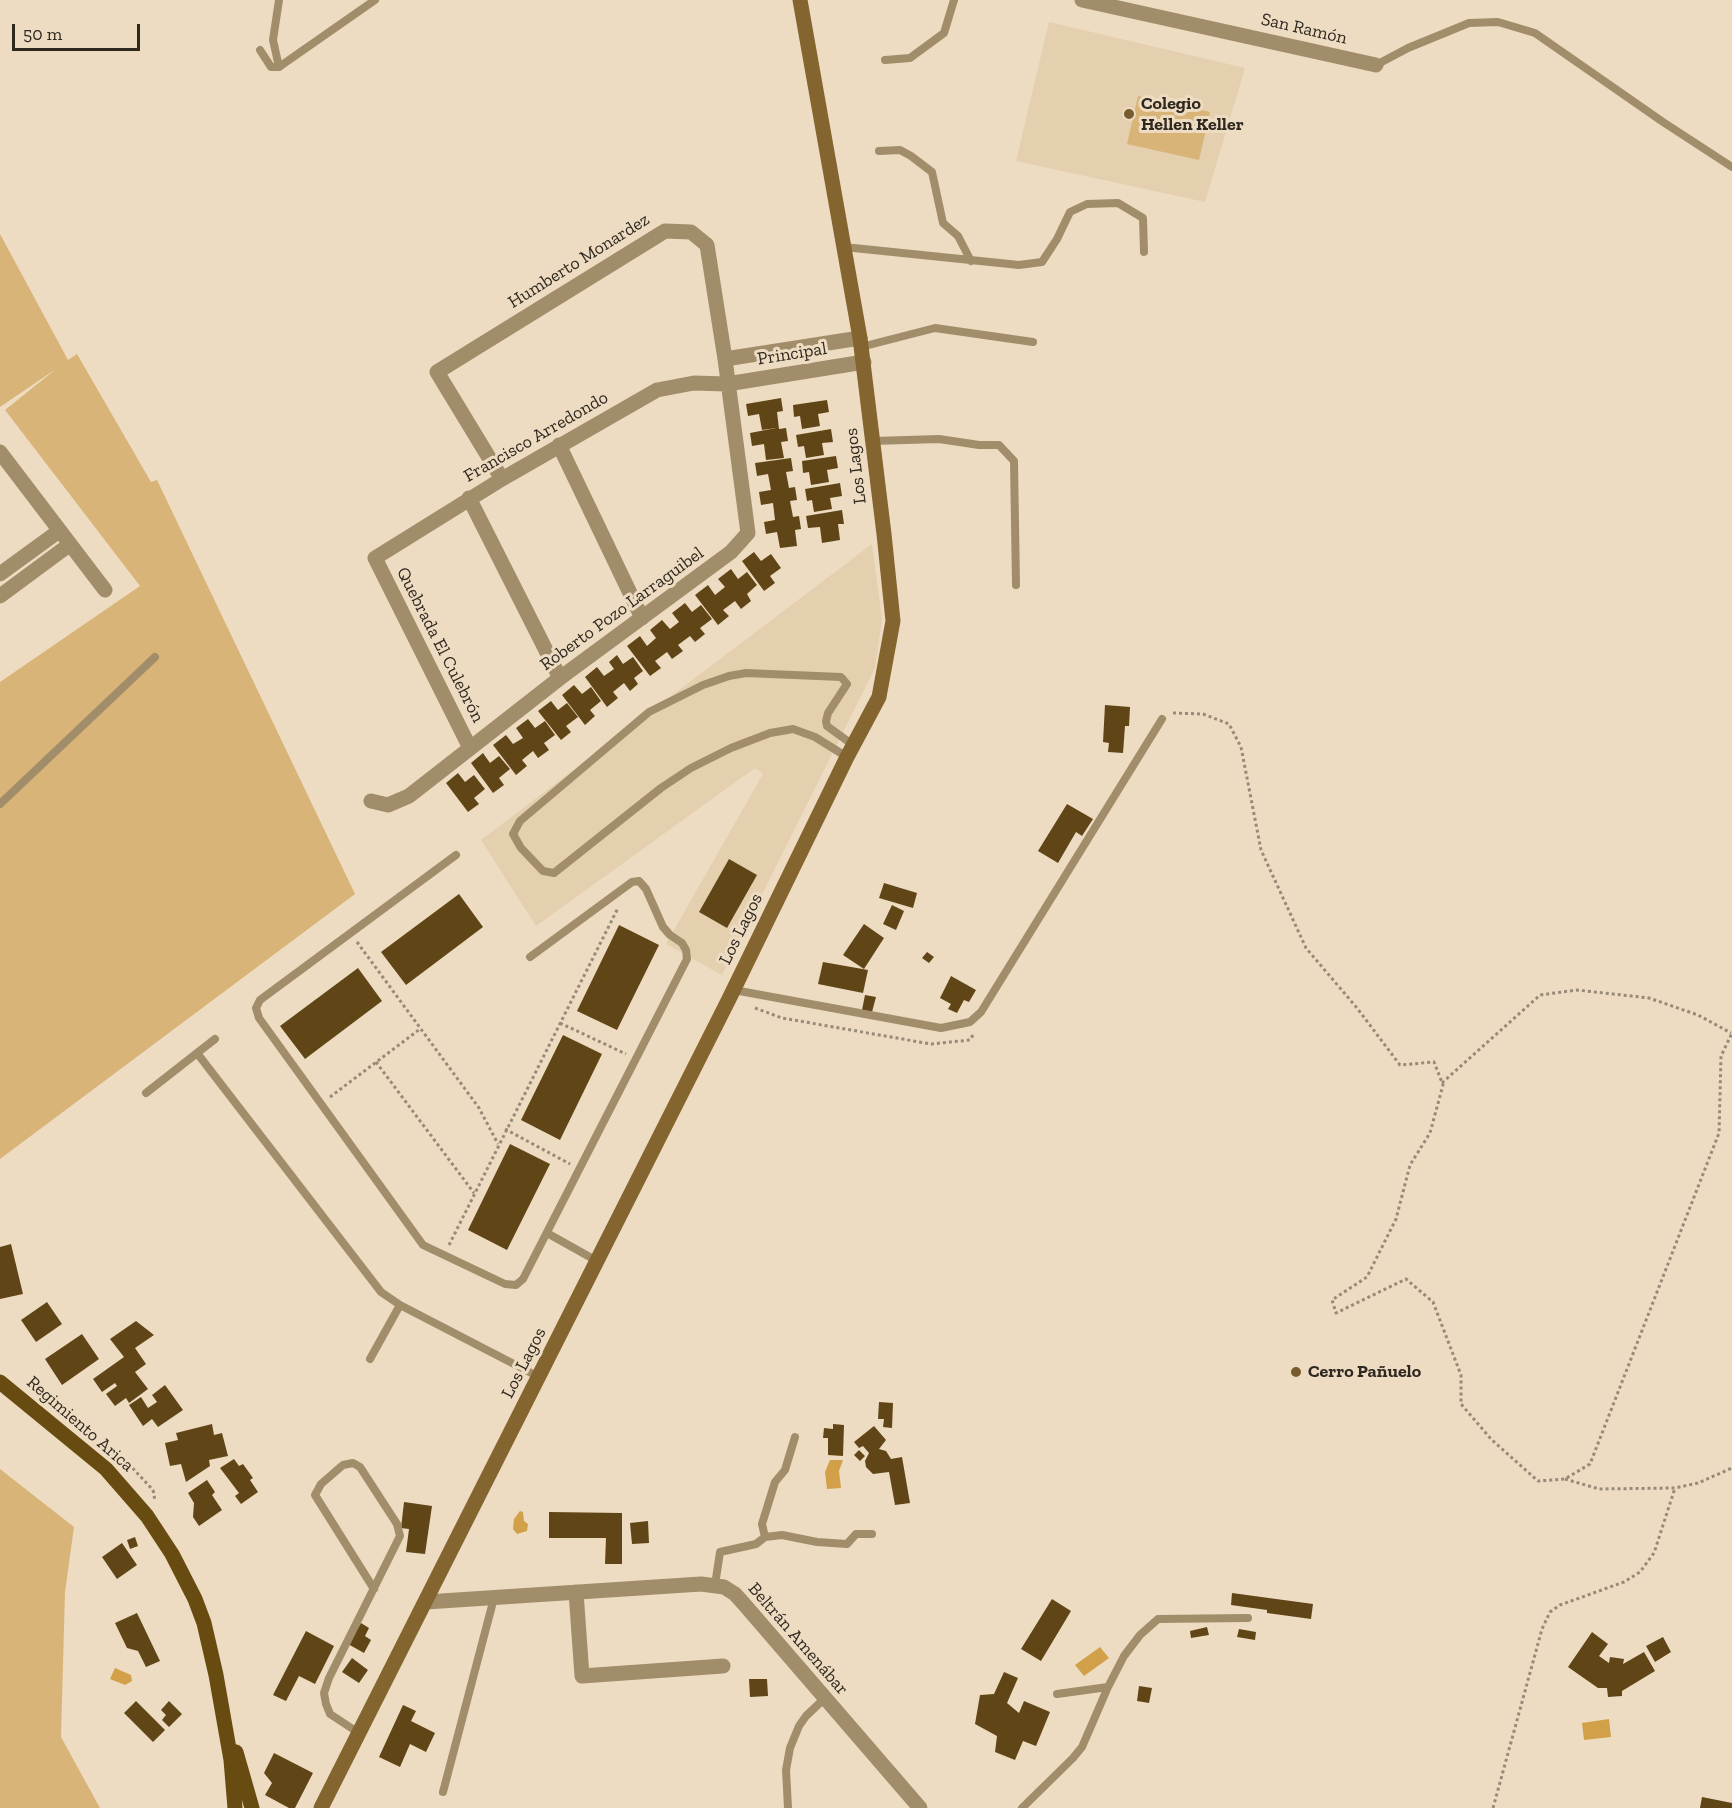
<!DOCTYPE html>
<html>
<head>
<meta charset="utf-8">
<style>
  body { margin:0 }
  #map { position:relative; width:1732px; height:1808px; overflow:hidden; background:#eddcc2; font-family:"Zilla Slab",serif }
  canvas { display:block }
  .scale { position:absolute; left:12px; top:24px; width:128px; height:27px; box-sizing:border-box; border:3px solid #2f281f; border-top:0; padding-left:8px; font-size:18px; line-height:21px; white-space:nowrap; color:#2f281f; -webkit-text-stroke:4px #eddcc2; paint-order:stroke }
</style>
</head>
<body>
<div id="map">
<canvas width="1732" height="1808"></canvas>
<div class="scale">50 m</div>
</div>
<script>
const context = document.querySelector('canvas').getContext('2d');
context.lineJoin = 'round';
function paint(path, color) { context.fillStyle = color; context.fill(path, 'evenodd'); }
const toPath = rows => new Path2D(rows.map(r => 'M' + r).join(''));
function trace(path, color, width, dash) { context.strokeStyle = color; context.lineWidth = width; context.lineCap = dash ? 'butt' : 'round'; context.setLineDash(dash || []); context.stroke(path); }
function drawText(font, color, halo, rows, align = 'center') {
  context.font = font + ' "Zilla Slab",serif'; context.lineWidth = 6; context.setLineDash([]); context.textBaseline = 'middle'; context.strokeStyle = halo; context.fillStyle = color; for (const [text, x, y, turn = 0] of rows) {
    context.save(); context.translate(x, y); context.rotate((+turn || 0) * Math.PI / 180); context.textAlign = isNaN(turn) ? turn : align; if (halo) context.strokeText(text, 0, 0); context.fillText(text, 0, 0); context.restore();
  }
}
paint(toPath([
  [1049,22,1245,68,1205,202,1016,161],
  [872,544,882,619,875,668,722,975,666,944,763,774,755,768,536,926,481,840]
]), '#e4cfaf');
paint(toPath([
  [1138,96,1210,112,1199,160,1127,144],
  [0,234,68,360,77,354,151,482,157,480,355,894,0,1159,0,682,140,586,5,410,56,369,0,407],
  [0,1469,74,1527,65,1592,61,1737,100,1808,0,1808]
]), '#d9b479');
paint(toPath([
  [830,1460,843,1460,839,1471,841,1488,827,1489,825,1472],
  [520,1511,523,1512,524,1521,528,1524,527,1531,517,1534,513,1529,514,1519],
  [1100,1647,1109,1658,1084,1676,1075,1665],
  [115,1668,131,1675,132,1681,125,1685,110,1679],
  [1609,1719,1611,1737,1584,1740,1582,1723]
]), '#d2a049');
paint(toPath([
  [781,398,783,411,777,412,779,429,786,428,788,441,781,442,784,458,766,460,764,444,752,446,750,433,776,428,762,430,759,414,748,416,746,404],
  [827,400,829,412,818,414,820,426,802,429,800,416,794,417,793,405],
  [831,429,833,442,822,443,824,455,806,458,804,446,798,447,796,435],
  [836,456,838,468,827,470,829,482,811,485,809,472,803,473,802,461],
  [791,458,793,471,786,472,789,488,795,487,797,500,790,501,793,517,799,516,801,529,795,530,797,546,780,548,777,532,766,534,764,522,775,520,773,503,761,505,759,492,771,490,768,474,757,476,755,463],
  [840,483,842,496,830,498,832,509,814,512,812,500,807,501,805,489],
  [842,510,844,524,838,524,840,540,822,543,820,527,808,528,806,516],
  [754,552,761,561,771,554,781,568,770,576,775,583,764,591,742,561],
  [731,569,738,579,747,572,757,585,747,594,751,601,741,609,735,601,723,610,729,616,718,625,695,595,708,585,715,595,725,587,718,579],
  [685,603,692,612,701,605,712,619,700,628,705,634,695,642,690,636,678,645,683,651,672,659,667,652,655,661,661,668,650,676,627,646,640,636,647,646,656,638,650,630,662,620,670,629,679,622,672,613],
  [617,655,623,664,633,657,643,671,634,678,638,684,630,691,624,683,613,692,618,698,607,707,585,677,597,667,604,676,614,669,609,662],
  [574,685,582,694,591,687,601,701,590,710,595,716,585,725,562,695],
  [551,701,558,710,567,703,578,717,566,726,571,732,561,740,538,711],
  [1105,705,1130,707,1129,726,1125,726,1123,753,1108,752,1109,743,1103,742],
  [528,719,535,728,545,721,555,735,544,743,549,750,538,758,533,751,522,760,527,766,516,775,493,745,506,735,513,744,523,738,516,728],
  [483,753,490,763,499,756,510,769,499,778,504,785,493,793,471,763],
  [458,773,465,782,474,775,485,789,474,798,479,804,468,812,446,783],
  [1067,804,1093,819,1082,836,1076,832,1058,863,1038,851],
  [729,859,757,875,727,928,699,912],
  [884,883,917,893,913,908,879,898],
  [459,894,483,927,406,985,381,952],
  [892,905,904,911,896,930,883,924],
  [864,924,884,938,864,969,843,955],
  [619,925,659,945,617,1030,577,1011],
  [927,952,934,957,929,963,922,958],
  [823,962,868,970,863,993,818,984],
  [358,968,382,1001,305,1059,280,1026],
  [951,976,976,990,969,1002,964,1000,957,1013,948,1009,951,1004,940,998],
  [865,995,876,997,872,1012,862,1010],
  [563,1035,602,1054,560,1140,521,1120],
  [510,1144,550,1164,507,1250,468,1230],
  [11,1244,23,1294,0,1299,0,1247],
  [47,1302,62,1324,36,1342,21,1320],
  [136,1321,154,1335,135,1348,146,1364,135,1372,148,1389,129,1403,126,1398,115,1406,106,1394,117,1386,115,1383,102,1392,93,1379,124,1357,110,1339],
  [82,1334,99,1359,62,1385,45,1359],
  [165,1385,183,1410,158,1427,152,1419,143,1426,129,1405,141,1397,148,1408,157,1402,152,1395],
  [879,1402,893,1403,892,1428,883,1427,884,1419,878,1419],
  [212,1424,214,1435,222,1433,228,1456,209,1460,210,1466,186,1482,181,1464,170,1466,165,1443,178,1440,176,1433],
  [833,1424,844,1425,843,1456,828,1455,828,1438,823,1438,824,1428,833,1429],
  [874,1426,886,1440,879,1449,886,1451,891,1459,902,1457,910,1503,895,1505,889,1472,873,1474,866,1467,865,1461,869,1453,863,1446,859,1448,854,1442],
  [859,1450,865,1456,860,1461,854,1455],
  [234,1459,239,1466,243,1464,253,1478,250,1480,258,1492,241,1504,235,1496,239,1493,220,1468],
  [207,1480,215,1492,212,1495,222,1510,199,1526,193,1517,194,1503,188,1493],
  [404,1502,432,1506,425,1554,406,1552,409,1529,401,1528],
  [549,1512,622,1513,622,1564,605,1564,606,1538,549,1538],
  [648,1521,649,1543,632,1544,630,1523],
  [135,1537,138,1546,130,1549,127,1540],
  [122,1543,137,1565,117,1579,102,1557],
  [1232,1593,1313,1604,1311,1619,1267,1613,1267,1610,1231,1605],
  [1052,1599,1071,1611,1041,1661,1021,1649],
  [137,1613,160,1661,146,1667,138,1651,127,1648,115,1623],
  [361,1623,369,1628,365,1636,371,1640,364,1653,348,1644],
  [1207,1627,1209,1635,1191,1638,1190,1631],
  [1239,1629,1256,1632,1255,1640,1237,1637],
  [306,1631,334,1646,315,1684,299,1676,286,1701,273,1695],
  [1592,1632,1608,1644,1599,1656,1609,1663,1610,1657,1624,1659,1623,1664,1644,1652,1655,1671,1622,1691,1622,1696,1608,1697,1607,1688,1598,1688,1568,1667],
  [1663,1637,1671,1652,1655,1662,1646,1646],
  [352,1658,368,1670,359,1683,342,1672],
  [1004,1672,1018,1678,1007,1703,1019,1713,1024,1701,1050,1712,1036,1746,1023,1741,1015,1760,995,1752,997,1736,975,1724,980,1695,994,1694],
  [749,1679,767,1679,768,1696,750,1697],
  [1139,1686,1152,1688,1149,1703,1137,1701],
  [136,1701,165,1730,153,1742,124,1713],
  [169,1701,182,1714,169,1727,162,1720,166,1715,161,1710],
  [403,1705,416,1711,411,1721,435,1733,426,1752,410,1744,400,1767,379,1757],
  [274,1753,313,1773,295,1808,289,1808,265,1795,272,1783,264,1773],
  [1702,1797,1732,1803,1732,1808,1700,1808]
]), '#604617');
trace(toPath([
  [1173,713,1203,714,1229,724,1241,747,1261,850,1306,948,1357,1008,1400,1065,1434,1062,1443,1085,1430,1133,1410,1165,1396,1219,1367,1277,1332,1300,1336,1313,1406,1279,1433,1302,1461,1375,1461,1404,1491,1439,1538,1481,1565,1479,1590,1464,1719,1133,1721,1056,1732,1033],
  [357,942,479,1108,498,1144],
  [755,1008,782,1018,931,1044,970,1040,973,1035],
  [560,1023,626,1054],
  [376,1062,474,1193],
  [1442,1083,1540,995,1577,990,1649,998,1698,1015,1731,1033],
  [330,1097,420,1029],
  [505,1129,570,1164],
  [449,1245,618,908],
  [105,1445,126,1461,153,1490,155,1501],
  [1565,1479,1599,1489,1675,1488,1698,1483,1732,1468],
  [1493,1808,1542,1629,1550,1612,1560,1605,1624,1582,1640,1572,1654,1553,1675,1488]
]), '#978a78', 3, [3, 3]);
trace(toPath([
  [260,50,271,67,279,67,375,0],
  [885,60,910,58,944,33,954,0],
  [1376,65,1408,48,1469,23,1498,22,1535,33,1663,122,1732,167],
  [279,67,273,40,279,0],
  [879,151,900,150,911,156,932,172,943,223,958,236,971,261],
  [844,247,1019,265,1042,262,1057,239,1070,212,1087,204,1118,203,1143,218,1144,252],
  [861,347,935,328,1033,342],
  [873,441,939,439,979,445,999,445,1014,461,1016,585],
  [847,757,815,737,793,729,770,733,731,748,691,768,661,788,554,873,543,871,521,848,513,834,520,821,649,712,703,685,729,676,746,673,841,677,847,684,828,713,826,721,827,726,853,745],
  [0,804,155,657],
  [456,855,260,1000,256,1008,259,1018,423,1245,505,1284,516,1285,523,1279,687,959,686,950,682,943,670,935,663,927,646,889,639,881,632,882,530,957],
  [734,990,941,1028,970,1022,981,1012,1162,719],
  [197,1053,381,1292,400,1305,539,1377],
  [146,1093,215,1039],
  [547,1233,597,1261],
  [370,1359,400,1305],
  [765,1537,762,1524,775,1482,785,1470,795,1437],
  [715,1585,720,1552,756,1544,765,1537,782,1535,817,1542,847,1544,856,1534,872,1534],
  [1108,1687,1124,1656,1140,1635,1158,1619,1248,1618],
  [359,1733,330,1714,326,1704,324,1693,329,1678,400,1536,397,1524,360,1467,353,1463,343,1465,321,1484,315,1495,374,1589],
  [443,1792,494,1598],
  [788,1808,786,1770,790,1748,799,1726,806,1716,824,1699],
  [1022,1808,1073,1758,1082,1747,1108,1687,1057,1694]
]), '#a28d6b', 8);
trace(toPath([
  [1082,0,1376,65],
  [725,359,860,338],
  [559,445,642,618],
  [0,452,105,590],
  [469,498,560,678],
  [0,574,59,531],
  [0,596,69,545],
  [470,748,375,558,502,479,657,390,694,383,727,384,864,362],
  [371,801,388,805,409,796,560,678,731,552,748,533,725,359,707,245,691,232,665,231,437,372,502,479],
  [576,1592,582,1676,723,1666],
  [426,1602,701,1584,724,1587,735,1594,744,1604,920,1808]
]), '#a28d6b', 15);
trace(toPath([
  [321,1808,729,999,847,757,879,697,893,621,884,534,860,338,800,0]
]), '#846530', 15);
trace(toPath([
  [0,1382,106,1469,147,1516,172,1554,195,1599,204,1623,216,1675,231,1760,235,1808],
  [236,1752,252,1808]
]), '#684b11', 15);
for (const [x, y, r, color] of [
  [1129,114,6,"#775c2e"],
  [1296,1372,6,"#775c2e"]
]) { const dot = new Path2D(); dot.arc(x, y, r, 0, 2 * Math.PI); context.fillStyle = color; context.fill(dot); trace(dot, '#eddcc2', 2); }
drawText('18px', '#2f281f', '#eddcc2', [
  ["San Ramón",1304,29,13],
  ["Humberto Monardez",579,261,-32],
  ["Principal",792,354,-9],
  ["Francisco Arredondo",536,437,-30],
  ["Los Lagos",856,466,-97],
  ["Roberto Pozo Larraguibel",622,609,-36],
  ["Quebrada El Culebrón",440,645,63],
  ["Los Lagos",741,929,-64],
  ["Los Lagos",524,1363,-63],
  ["Regimiento Arica",80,1424,41],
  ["Beltrán Amenábar",798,1639,49]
]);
drawText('bold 18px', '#2f281f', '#eddcc2', [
  ["Colegio",1141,104],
  ["Hellen Keller",1141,125],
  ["Cerro Pañuelo",1308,1372]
], 'left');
</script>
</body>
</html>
